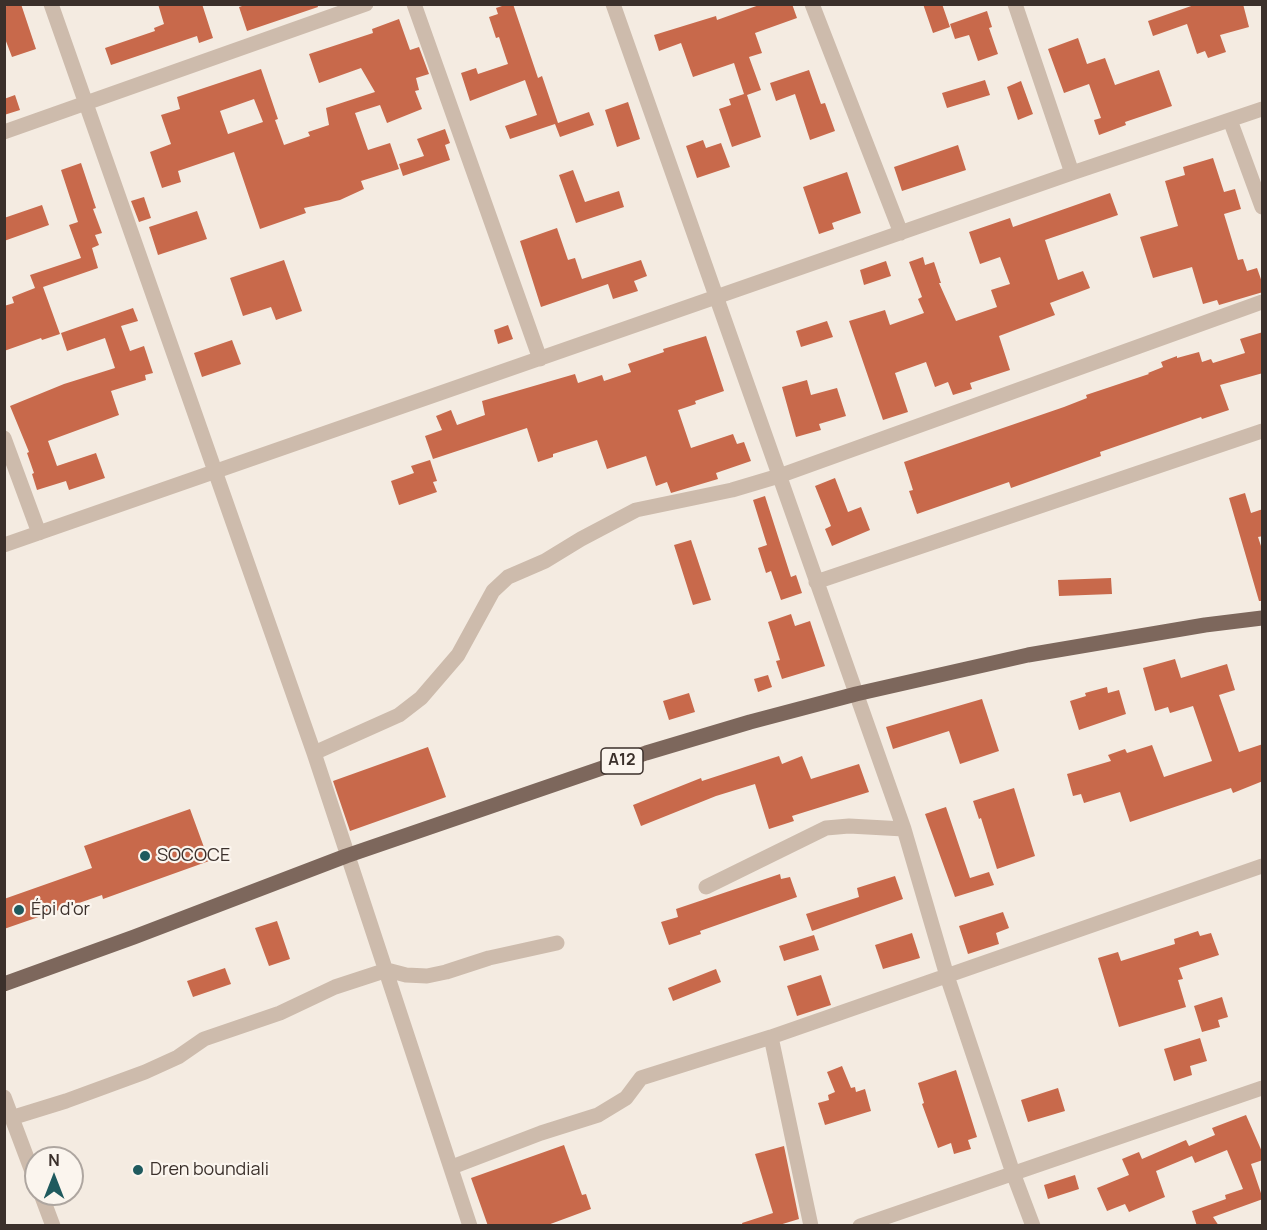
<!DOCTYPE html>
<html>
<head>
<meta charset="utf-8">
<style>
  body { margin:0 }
  #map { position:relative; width:1267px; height:1230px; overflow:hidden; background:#f4ebe1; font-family:Manrope,sans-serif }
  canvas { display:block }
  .frame { position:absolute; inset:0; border:6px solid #3b302b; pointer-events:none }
  .north { position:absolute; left:24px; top:1146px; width:60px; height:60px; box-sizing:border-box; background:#fbf5ee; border:2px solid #aea6a0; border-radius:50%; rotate:0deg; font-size:16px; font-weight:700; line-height:24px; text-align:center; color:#3b302b }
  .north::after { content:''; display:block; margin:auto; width:21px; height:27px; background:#1f5a5e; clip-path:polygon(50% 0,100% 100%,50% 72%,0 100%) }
</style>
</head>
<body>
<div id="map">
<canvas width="1267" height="1230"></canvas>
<div class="frame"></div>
<div class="north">N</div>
</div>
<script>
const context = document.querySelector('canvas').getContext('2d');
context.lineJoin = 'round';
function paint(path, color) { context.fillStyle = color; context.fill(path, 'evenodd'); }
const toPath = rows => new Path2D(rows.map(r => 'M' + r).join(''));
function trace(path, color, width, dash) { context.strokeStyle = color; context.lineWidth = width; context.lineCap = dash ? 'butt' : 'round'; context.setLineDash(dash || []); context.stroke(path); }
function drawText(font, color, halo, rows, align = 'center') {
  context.font = font + ' Manrope,sans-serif'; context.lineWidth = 4.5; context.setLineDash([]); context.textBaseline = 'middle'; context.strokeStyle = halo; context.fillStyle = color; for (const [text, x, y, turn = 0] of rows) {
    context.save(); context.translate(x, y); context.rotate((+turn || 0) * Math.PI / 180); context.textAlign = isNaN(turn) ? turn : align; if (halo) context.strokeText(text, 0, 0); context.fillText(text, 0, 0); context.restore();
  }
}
paint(toPath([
  [12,4,21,4,36,49,12,57,4,36,4,7],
  [158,4,202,4,213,38,199,43,197,36,111,65,105,48,155,31,154,28,164,24],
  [248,4,317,4,318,7,247,31,239,7],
  [508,4,513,4,538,78,542,76,558,123,589,112,594,125,560,137,555,124,510,139,505,126,537,115,525,80,470,101,461,73,476,68,478,74,508,64,499,37,496,38,489,17,498,14,496,8],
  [762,4,792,4,797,18,755,33,762,53,749,57,761,90,747,95,761,137,732,147,719,109,731,105,729,99,744,94,734,63,693,77,681,43,659,51,654,35,716,16,717,20],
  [923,4,942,4,950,27,933,33],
  [1197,4,1243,4,1249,27,1220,35,1226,52,1208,58,1205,51,1197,54,1187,24,1153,36,1148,21],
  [987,11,992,27,989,28,998,54,978,61,969,35,955,39,950,24],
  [399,19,410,50,419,47,429,74,416,78,419,90,415,91,422,109,387,123,380,105,355,113,368,150,390,143,399,169,361,181,364,189,340,200,304,208,306,213,260,229,234,152,178,171,181,182,162,188,150,152,171,144,161,115,180,109,177,97,261,69,278,119,275,120,284,145,310,136,308,132,329,125,326,108,375,92,361,68,319,83,309,54,373,33,372,29],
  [254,99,263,122,228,134,220,111],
  [1078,38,1087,64,1105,58,1115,85,1159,70,1172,106,1125,122,1126,125,1099,135,1094,120,1101,118,1089,84,1064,93,1048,49],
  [809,70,821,104,825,103,835,131,810,140,795,94,776,101,770,83],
  [985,80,990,95,947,108,942,93],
  [1021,81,1033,114,1018,120,1007,87],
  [15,95,20,110,4,115,4,99],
  [628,102,640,139,617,147,605,110],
  [445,129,450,143,445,145,450,160,403,176,399,164,424,156,417,139],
  [703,140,706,148,721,143,730,167,697,178,686,146],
  [958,145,966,170,902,191,894,167],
  [1213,158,1224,192,1235,189,1241,209,1224,214,1238,260,1243,259,1247,271,1257,268,1263,285,1263,292,1219,305,1217,300,1203,304,1192,267,1153,278,1140,237,1178,226,1165,181,1185,175,1183,167],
  [81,163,96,208,93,209,102,233,95,235,99,245,92,248,98,268,43,287,60,334,42,340,41,338,4,351,4,306,14,303,12,297,35,288,30,275,81,258,69,225,78,222,61,170],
  [573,170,585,202,619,191,624,207,576,223,559,175],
  [847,172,861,213,832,223,834,229,819,234,803,187],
  [1110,193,1118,215,1045,240,1058,280,1083,271,1090,288,1050,303,1055,315,999,336,1010,370,970,383,972,389,953,395,948,382,935,387,926,362,895,373,908,412,883,420,849,321,885,310,890,325,924,313,918,299,922,297,909,262,923,257,925,265,934,262,941,283,939,283,956,321,997,307,991,290,1010,284,1000,257,980,264,969,232,1010,218,1013,227],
  [144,197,151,218,139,222,131,201],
  [42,205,49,225,4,241,4,218],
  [197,211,207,239,158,255,149,227],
  [557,228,568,260,575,258,582,279,641,260,647,276,634,281,638,291,613,299,608,284,541,307,520,241],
  [284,260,302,311,276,320,271,307,243,316,230,278],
  [886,261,891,276,864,285,860,270],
  [133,308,138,321,121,326,130,351,144,346,153,373,145,375,146,380,111,391,119,415,48,441,57,466,96,453,105,478,69,490,66,481,37,490,32,474,34,473,27,453,29,452,10,406,64,384,115,368,105,338,67,351,61,333],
  [827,321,833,337,801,347,796,331],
  [508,325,513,339,498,344,494,330],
  [1263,332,1263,373,1220,385,1229,410,1202,419,1201,417,1100,452,1101,456,1011,488,1009,482,917,514,909,491,913,490,904,462,1064,407,1087,398,1086,395,1149,374,1148,373,1163,367,1161,362,1177,356,1177,358,1199,352,1202,362,1211,359,1213,363,1245,353,1240,339],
  [706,336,724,391,695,401,696,404,678,410,691,448,733,434,737,444,744,442,751,461,716,473,718,479,671,493,667,482,656,486,646,456,607,469,597,440,553,454,553,457,538,462,527,428,433,459,425,436,442,430,436,416,451,410,457,425,485,415,482,401,575,374,578,383,602,375,604,381,631,372,628,364,664,352,663,349],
  [232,340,241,364,202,377,194,353],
  [807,380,811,395,837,388,846,416,819,424,821,430,796,437,782,387],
  [430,460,437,481,433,482,437,492,399,505,391,481,414,473,411,466],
  [835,478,848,512,861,507,870,530,832,546,825,529,831,526,815,486],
  [1245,493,1251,513,1263,509,1263,536,1258,537,1263,552,1263,601,1259,601,1229,498],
  [765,496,791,577,796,575,802,593,781,600,771,571,766,573,758,548,767,545,753,500],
  [691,540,711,600,693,605,674,545],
  [1111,578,1112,594,1059,596,1058,580],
  [791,614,795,626,810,621,825,666,782,679,776,661,780,660,768,622],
  [1175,659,1181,678,1227,664,1235,690,1219,695,1239,752,1263,744,1263,781,1233,793,1231,788,1130,822,1120,792,1084,803,1081,794,1073,796,1067,774,1111,761,1108,755,1125,749,1127,753,1152,745,1164,777,1212,761,1193,706,1170,713,1168,707,1155,711,1143,668],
  [768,675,772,687,758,692,754,679],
  [1107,687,1108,693,1119,690,1126,714,1079,730,1070,701,1086,696,1085,693],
  [689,693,695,712,669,720,663,701],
  [982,699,999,751,960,764,949,731,893,749,886,727],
  [428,747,446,797,350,831,333,781],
  [779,756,782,764,802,756,811,779,859,764,869,792,792,816,794,821,769,829,755,784,716,796,641,826,633,805,701,778,702,781],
  [1014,788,1035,856,997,869,981,818,979,819,973,801],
  [946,807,970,878,989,872,994,885,955,897,925,814],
  [190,809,209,861,103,899,102,895,4,929,4,899,92,868,84,846],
  [780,874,781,879,790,877,797,897,700,931,701,934,669,945,661,922,678,917,676,909],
  [895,876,903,899,812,931,806,914,859,897,857,888],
  [1003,912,1009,928,996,933,999,944,968,954,959,926],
  [277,921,290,959,269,966,255,928],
  [1198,931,1200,936,1211,933,1219,955,1179,968,1183,979,1178,980,1186,1007,1119,1027,1098,958,1118,952,1121,961,1175,944,1174,939],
  [912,933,920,958,883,969,875,945],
  [814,935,819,950,784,961,779,946],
  [225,968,231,984,193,997,187,981],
  [716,969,721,982,673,1001,668,988],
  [821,975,831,1005,797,1016,787,986],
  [1222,997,1228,1017,1218,1020,1220,1027,1202,1032,1194,1006],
  [1200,1038,1207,1061,1190,1066,1192,1075,1174,1081,1164,1049],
  [842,1066,851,1088,855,1087,856,1092,865,1089,871,1111,825,1125,818,1103,829,1100,828,1095,835,1092,827,1072],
  [956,1070,977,1137,968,1140,971,1149,954,1154,951,1143,938,1148,922,1104,924,1103,918,1083],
  [1058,1088,1065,1111,1028,1122,1021,1100],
  [1246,1115,1263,1154,1263,1160,1251,1164,1263,1199,1213,1217,1219,1226,1197,1226,1192,1211,1226,1199,1225,1195,1243,1189,1227,1150,1195,1163,1192,1156,1156,1171,1165,1197,1129,1212,1125,1204,1107,1211,1097,1188,1129,1175,1122,1159,1139,1152,1142,1159,1186,1140,1189,1146,1215,1135,1212,1128],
  [564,1145,582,1195,586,1194,591,1209,545,1226,488,1226,471,1178],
  [784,1146,799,1219,776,1226,743,1226,742,1223,773,1213,755,1154],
  [1075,1175,1079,1189,1048,1199,1044,1185]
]), '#c8694b');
trace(toPath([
  [51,4,314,753,470,1226],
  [414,4,540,359],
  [613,4,904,829,947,976,1013,1173,1033,1226],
  [812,4,901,233],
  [1015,4,1072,173],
  [1230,120,1262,207],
  [4,132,366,4],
  [4,438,39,533],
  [4,545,1072,173,1262,109],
  [816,582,1262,431],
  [314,753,399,715,421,698,458,655,493,591,508,577,545,561,581,539,636,510,732,490,779,476,1262,302],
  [706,887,826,828,849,826,904,829],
  [771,1037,811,1226],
  [4,1097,36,1182],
  [11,1118,66,1101,145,1072,178,1057,204,1039,280,1013,335,987,387,970,406,975,427,976,446,972,489,958,557,943],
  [452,1167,541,1133,598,1115,626,1098,641,1078,771,1037,1262,866],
  [41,1194,53,1226],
  [860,1226,1262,1088]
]), '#cdbbac', 15);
trace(toPath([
  [4,984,134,937,346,856,646,753,750,722,856,694,1028,655,1205,625,1262,618]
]), '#7d675c', 15);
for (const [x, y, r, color] of [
  [145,856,6,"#1f5a5e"],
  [19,910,6,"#1f5a5e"],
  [138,1170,6,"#1f5a5e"]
]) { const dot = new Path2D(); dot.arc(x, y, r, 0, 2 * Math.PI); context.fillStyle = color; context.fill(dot); trace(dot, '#fbf5ee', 2); }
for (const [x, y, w] of [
  [622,761,42]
]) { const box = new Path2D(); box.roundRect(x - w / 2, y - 13, w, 26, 4.5); context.fillStyle = '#fbf5ee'; context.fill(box); trace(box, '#3b302b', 1.5); }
drawText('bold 16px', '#3b302b', null, [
  ["A12",622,761]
]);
drawText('18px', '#3b302b', '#fbf5ee', [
  ["SOCOCE",157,856],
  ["Épi d'or",31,910],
  ["Dren boundiali",150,1170]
], 'left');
</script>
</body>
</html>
